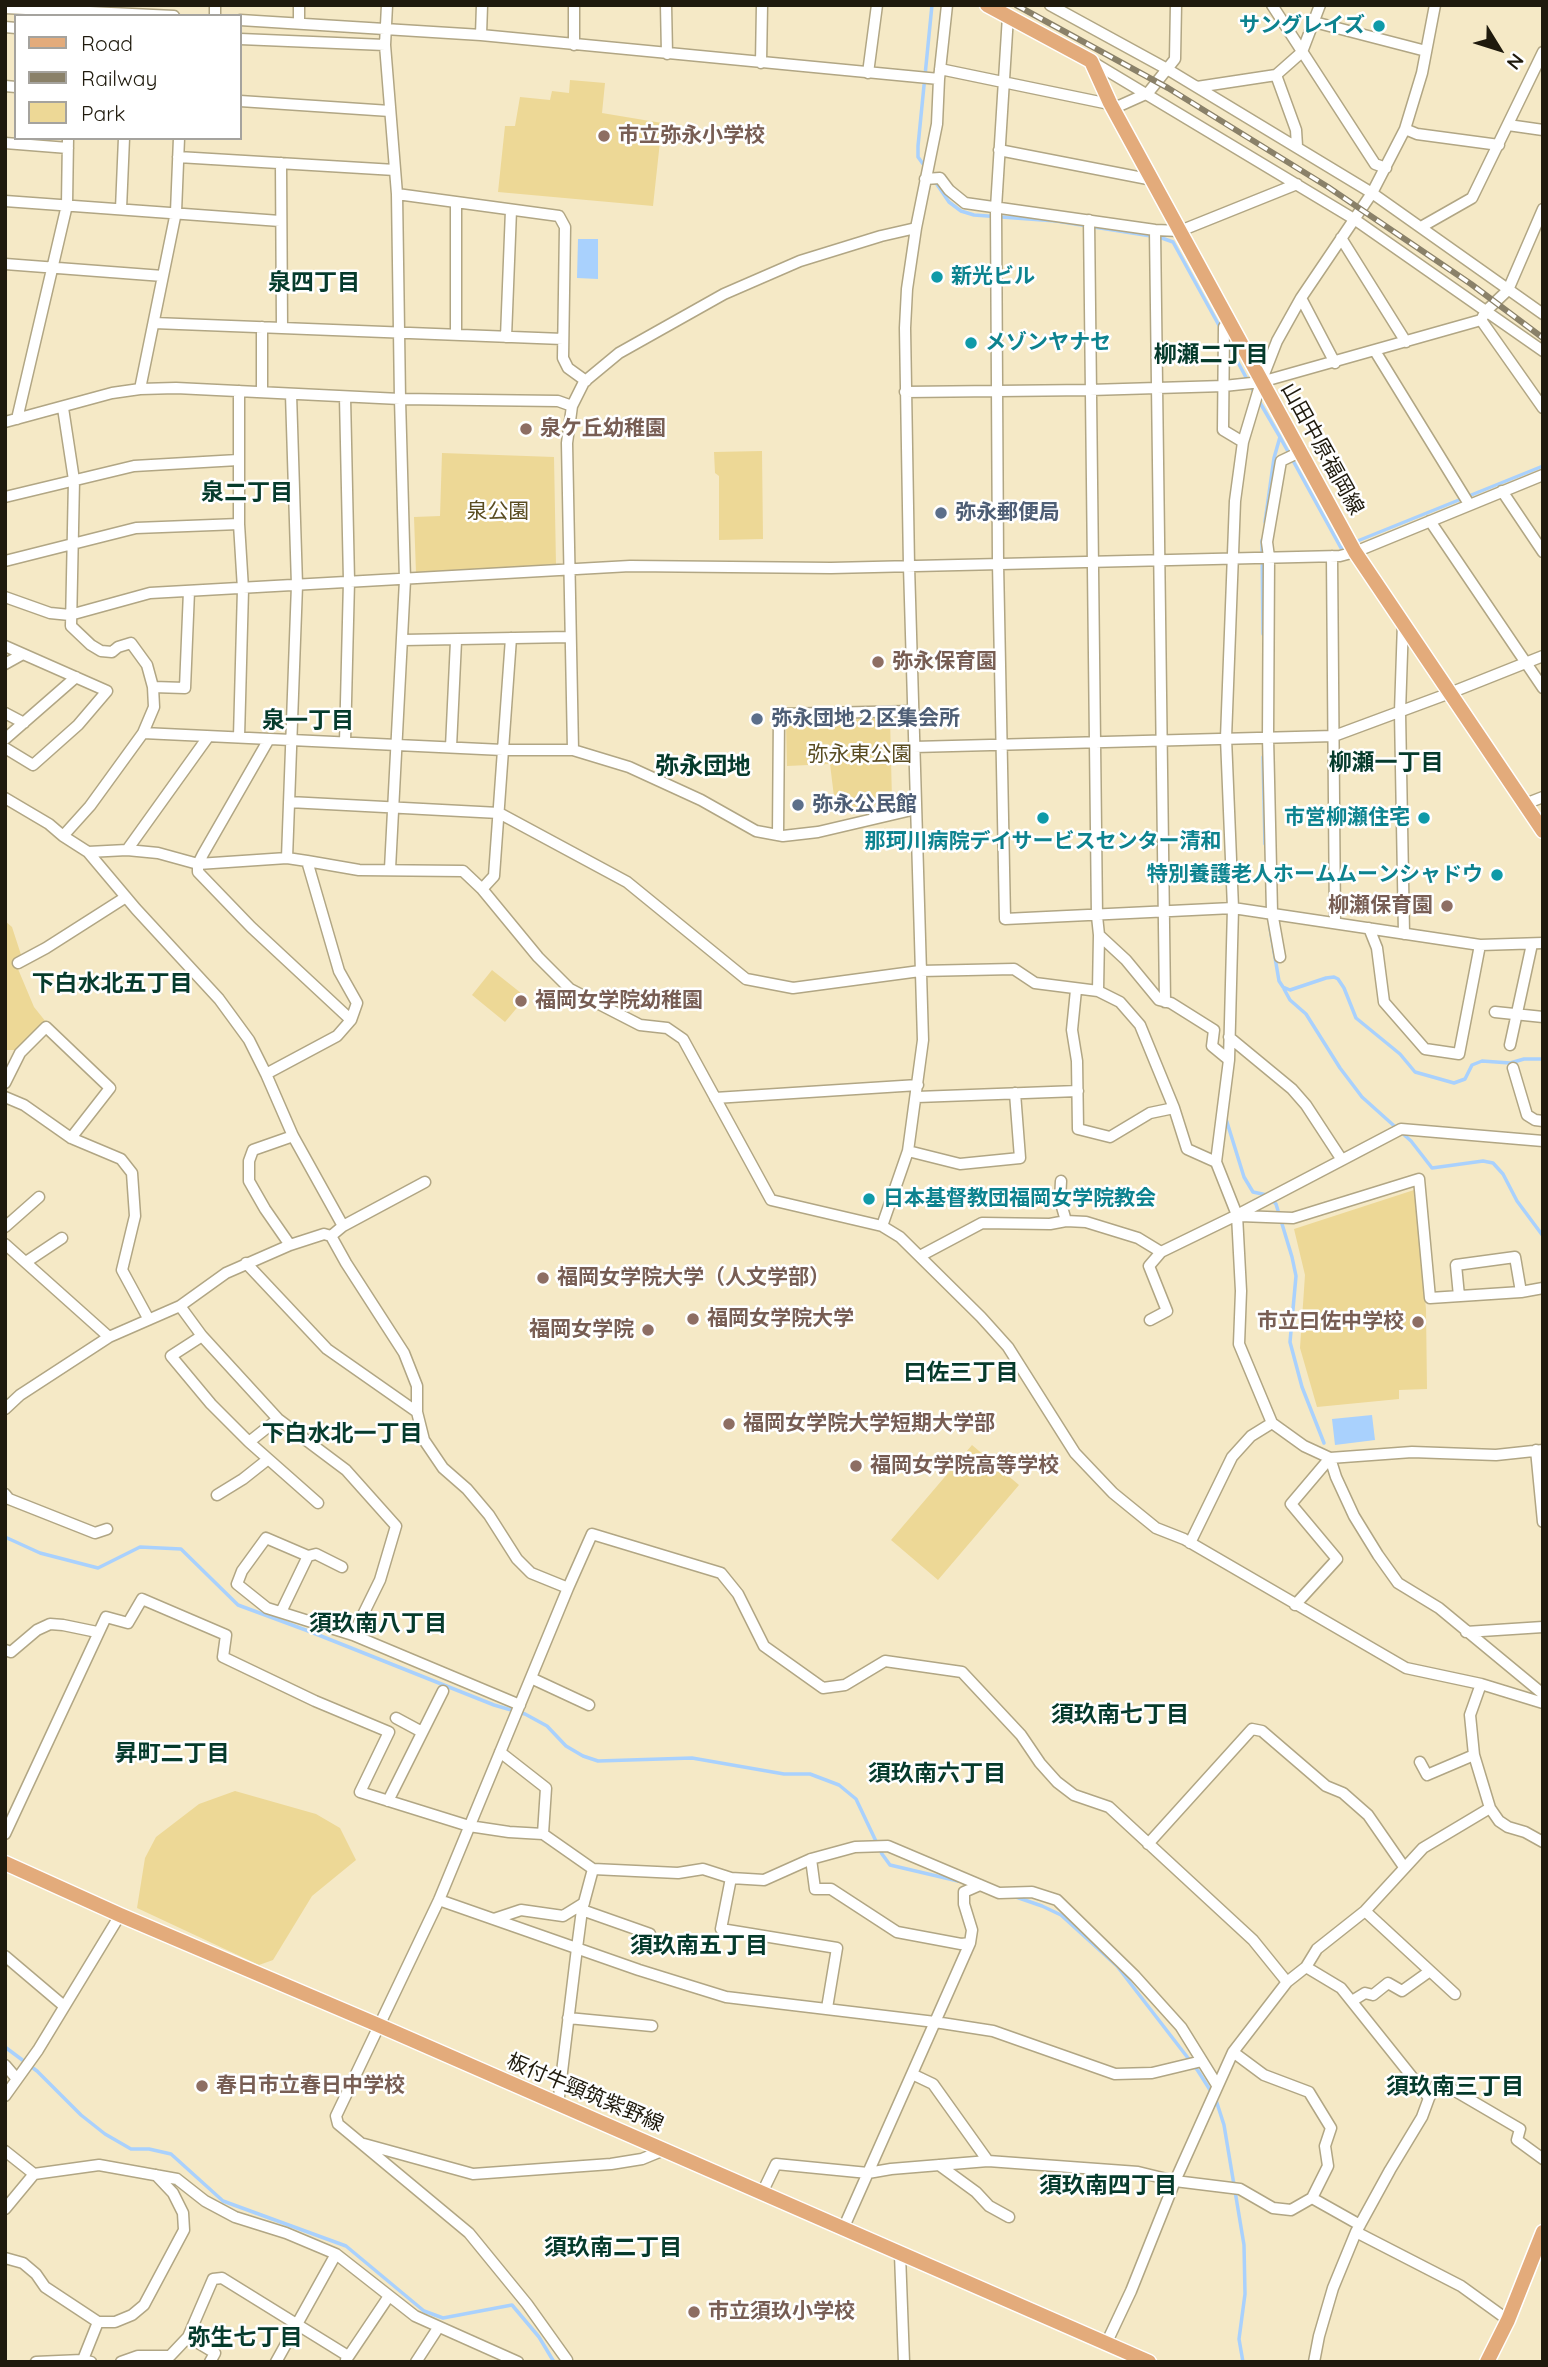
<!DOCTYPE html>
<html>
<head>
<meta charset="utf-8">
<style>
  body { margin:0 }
  #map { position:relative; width:1548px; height:2367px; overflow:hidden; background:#f5e9c6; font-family:Quicksand,sans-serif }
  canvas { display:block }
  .frame { position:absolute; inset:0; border:7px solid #1f1a0d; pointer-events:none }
  .legend { position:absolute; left:14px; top:14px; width:228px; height:126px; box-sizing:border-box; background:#fff; border:2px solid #a5a39e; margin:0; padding:9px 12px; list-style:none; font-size:21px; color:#1f1a0d }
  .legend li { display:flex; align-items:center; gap:14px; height:35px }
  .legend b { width:35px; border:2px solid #a5a39e }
  .north { position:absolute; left:1464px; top:14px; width:70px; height:70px; -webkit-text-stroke:5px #fff; paint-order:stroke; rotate:128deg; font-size:19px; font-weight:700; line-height:28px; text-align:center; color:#1f1a0d }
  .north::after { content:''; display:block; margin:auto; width:24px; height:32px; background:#1f1a0d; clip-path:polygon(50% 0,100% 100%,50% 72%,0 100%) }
</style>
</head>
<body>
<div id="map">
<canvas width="1548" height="2367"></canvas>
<div class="frame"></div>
<ul class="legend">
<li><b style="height:9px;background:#e3ab7b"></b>Road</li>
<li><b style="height:9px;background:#8a8169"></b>Railway</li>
<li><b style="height:19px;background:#edd896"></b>Park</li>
</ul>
<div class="north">N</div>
</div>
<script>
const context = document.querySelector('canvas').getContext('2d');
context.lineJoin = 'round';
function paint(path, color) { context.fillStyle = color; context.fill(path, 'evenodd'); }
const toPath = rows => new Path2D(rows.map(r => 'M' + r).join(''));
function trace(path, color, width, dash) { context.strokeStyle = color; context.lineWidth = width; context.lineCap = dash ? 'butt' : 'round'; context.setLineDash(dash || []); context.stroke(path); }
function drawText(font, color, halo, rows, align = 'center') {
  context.font = font + ' Quicksand,"Noto Sans JP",sans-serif'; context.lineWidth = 5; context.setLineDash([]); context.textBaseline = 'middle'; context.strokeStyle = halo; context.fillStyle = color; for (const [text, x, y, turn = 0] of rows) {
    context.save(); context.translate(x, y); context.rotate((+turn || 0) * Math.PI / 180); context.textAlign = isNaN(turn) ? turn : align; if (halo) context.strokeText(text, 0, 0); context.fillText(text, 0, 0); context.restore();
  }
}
paint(toPath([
  [570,80,605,83,602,113,662,123,653,206,498,192,505,126,515,126,520,97,550,100,552,91,569,93],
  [762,451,763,539,719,540,719,476,715,473,714,452],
  [442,453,554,457,556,565,553,567,416,573,414,517,440,516],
  [890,718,892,801,836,813,830,764,787,766,786,722],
  [5,921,12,927,24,964,18,969,34,1007,46,1022,17,1050,5,1050],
  [492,970,526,997,505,1022,472,995],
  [1414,1190,1426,1309,1427,1389,1399,1390,1399,1399,1317,1407,1300,1348,1305,1275,1294,1229],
  [972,1445,1019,1485,938,1580,891,1540],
  [235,1791,316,1814,340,1828,356,1860,312,1896,273,1960,259,1965,137,1908,145,1858,156,1837,199,1804]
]), '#edd896');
paint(toPath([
  [578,239,598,239,598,279,577,278],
  [1372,1415,1375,1440,1335,1445,1332,1419]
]), '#a9d1fd');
trace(toPath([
  [926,168,918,157,918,146,932,5],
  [934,180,949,202,961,211,974,215,1056,221,1151,236],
  [1159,237,1173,242,1221,329],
  [1227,342,1255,394],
  [1259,401,1280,437,1274,458,1265,522],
  [1280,437,1341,548,1348,545],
  [1262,540,1263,634],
  [1355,542,1543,466],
  [1263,757,1265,844],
  [1270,928,1279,981,1283,987,1290,990,1326,978,1334,977,1338,979,1344,988,1356,1018,1400,1054,1415,1072,1454,1083,1465,1079,1472,1065,1482,1061,1510,1063,1524,1059,1543,1059],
  [1284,989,1290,1000,1306,1014,1340,1068,1362,1097,1411,1141,1432,1168,1483,1161,1493,1163,1503,1174,1517,1201,1543,1236],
  [1226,1119,1244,1177,1253,1192,1267,1195,1276,1204,1292,1257,1296,1276,1290,1342,1302,1387,1324,1443],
  [5,1537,40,1553,98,1568,140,1547,181,1549,238,1605,311,1632,494,1705,525,1714,547,1726,566,1746,583,1756,598,1761,692,1758,784,1774,810,1774,839,1785,856,1799,882,1854,890,1865,958,1881],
  [1016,1897,1042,1906,1061,1915,1117,1966,1198,2071,1212,2093],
  [5,2047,37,2071,81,2115,105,2134,131,2149,149,2149,171,2154,223,2201,346,2246,424,2311,443,2318,512,2305,539,2337,554,2362],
  [1216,2100,1224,2125,1244,2245,1245,2294,1239,2339,1243,2362]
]), '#a9d1fd', 3.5);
const minor = toPath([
  [387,5,385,45,397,194,400,399,405,580,390,869],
  [666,5,667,54],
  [1050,5,1167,69,1372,193,1543,314],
  [1272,5,1375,164,1386,168],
  [5,8,174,16],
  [215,16,215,5],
  [1008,16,996,208,998,563,1005,919,1233,908,1480,945,1543,943],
  [240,20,481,35,939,79],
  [1314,22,1426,51],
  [299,23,299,5],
  [5,27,16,28],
  [481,35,482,5],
  [240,39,385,45],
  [574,45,574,5],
  [1091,61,1354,219,1543,351],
  [761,63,762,5],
  [940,69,1119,106,1148,93,1175,59,1176,5],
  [868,73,877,5],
  [5,86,16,87],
  [1197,87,1276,75],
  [240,101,390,111],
  [1508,125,1543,130],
  [1405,129,1417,134,1499,145],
  [5,143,68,148],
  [1297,146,1296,130,1276,75,1302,52,1320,5],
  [999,150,1153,180],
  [178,157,395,170],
  [281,163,282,327],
  [925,179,940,178,949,190,965,203,1155,230,1180,231,1297,184],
  [397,194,559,216,565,227,563,358,568,368,586,381],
  [5,201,280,221],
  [121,209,124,138],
  [1543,209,1508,290,1486,311,1481,320,1543,408],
  [1089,220,1097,916,1099,935,1126,960,1159,1000,1171,1003,1214,1030,1212,1046,1229,1060,1216,1162,1237,1215,1241,1291,1239,1344,1272,1423,1304,1446,1330,1458,1412,1452,1496,1455,1543,1450],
  [1421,227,1472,198,1543,52],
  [1155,230,1165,1002],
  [1341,238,1406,342],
  [5,264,163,276],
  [1301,298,1335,363],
  [1229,321,1224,327,1223,430,1243,442],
  [154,323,563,339],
  [262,327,262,392],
  [456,335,456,202],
  [506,337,511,210],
  [1375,351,1469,504],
  [140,389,176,212,179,138],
  [905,392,1090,390,1224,386,1261,382,1481,320],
  [63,408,74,480,71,626,91,645,101,651,112,652,118,647,131,643,147,665,153,687,154,707,143,733],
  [17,419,67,205,68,138],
  [5,422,112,393,140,389,176,388,400,399,558,401,572,406],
  [1502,491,1543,552],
  [5,497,134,466,238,460],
  [1430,521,1543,688],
  [1332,556,1335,923],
  [5,561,136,528,239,524],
  [5,597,50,613,70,615,150,593,630,566,831,568,1340,556,1355,552,1543,475],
  [1403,623,1400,712,1404,934],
  [403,640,570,637],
  [5,646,107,691,78,725,33,765,5,748],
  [5,664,23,654],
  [153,687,185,688,189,591],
  [5,713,24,723],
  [239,737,243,589,239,524,239,391],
  [5,739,76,677],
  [269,739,203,854,198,864,198,872,251,927,351,1020],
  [345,742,349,581,345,397],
  [451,747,456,641],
  [914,747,1334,736,1450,693,1543,656],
  [573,750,567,443,572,406,584,382,619,353,724,294,800,261,881,236,916,228],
  [5,798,49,824,63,836,90,806,143,733,503,750,573,750,629,767,701,800,756,831,783,836,818,832,916,809],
  [289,802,499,813,627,882,746,979,793,988,920,971,1014,969,1035,983,1098,991,1120,1002,1140,1025,1174,1108,1187,1149,1216,1162],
  [1525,804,1543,797],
  [778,835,779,714,913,711],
  [63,836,88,852,127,850,158,853,198,864,287,858,307,861],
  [127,850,208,737],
  [88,852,136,909,219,999,249,1040,266,1074,293,1136,343,1226],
  [287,858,297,585,291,394],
  [482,889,538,957,570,989,640,1025,667,1028,683,1039,771,1200,882,1226,900,1237,981,1317,1008,1347,1075,1453,1113,1493,1156,1528,1184,1539,1406,1668,1481,1684,1543,1703],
  [1369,928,1377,948,1384,1002,1425,1049,1459,1054,1480,945],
  [1280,957,1272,912,1268,737,1269,557,1267,542,1281,461,1302,451],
  [18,963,46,948,126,897],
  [1076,990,1072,1030,1077,1061,1078,1129,1110,1137,1150,1113,1174,1108],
  [1098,991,1099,935],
  [1495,1012,1543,1017],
  [1510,1045,1532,944],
  [1229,1060,1233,908,1226,738,1235,501,1243,442,1261,382,1277,341,1301,298,1372,193,1405,129,1422,73,1435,5],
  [1513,1068,1527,1115,1535,1120,1543,1121],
  [266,1074,337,1036,351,1020,357,1003,339,971,307,861,359,870,463,871,482,889,494,876,511,638],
  [5,1083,20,1053,46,1027,110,1088,71,1138],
  [5,1097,24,1105,71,1138,121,1159,132,1173,135,1216,122,1270,148,1318],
  [917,1097,1078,1091],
  [715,1098,918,1085],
  [908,1151,960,1164,1020,1158,1015,1093],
  [1342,1160,1401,1129,1543,1141],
  [1061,1181,1060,1200,1066,1221],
  [1240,1216,1293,1218,1419,1179,1430,1298,1521,1292,1543,1288],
  [882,1226,908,1151,923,1040,909,566,905,328,907,289,916,228,937,124,939,79,947,5],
  [5,1227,39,1197],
  [331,1236,346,1263,404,1353,417,1386,417,1412,424,1440,443,1468,467,1489,489,1515,517,1559,531,1573,568,1588,592,1534,721,1573,738,1594,764,1646,823,1688,845,1685,885,1661,962,1672,1021,1735,1040,1763,1057,1782,1074,1795,1109,1807,1253,1940,1287,1982],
  [5,1244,109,1337],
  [290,1245,265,1209,249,1181,249,1161,253,1150,293,1136],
  [920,1256,982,1223,1050,1224,1066,1221,1086,1222,1138,1238,1161,1252],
  [26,1262,62,1238],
  [246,1263,327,1349,417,1412],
  [1459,1296,1456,1265,1515,1257,1521,1292],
  [180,1306,202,1336,278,1419,249,1442,211,1404,171,1356,202,1336],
  [1150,1320,1167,1311,1149,1266,1161,1252,1237,1215,1342,1160,1306,1105,1292,1089,1229,1037],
  [5,1409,20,1395,109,1337,180,1306,226,1273,290,1245,324,1234,331,1236,343,1226,425,1182],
  [278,1419,346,1470,396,1526,380,1580,353,1635,520,1705],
  [249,1442,318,1503],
  [1536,1450,1543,1522],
  [1330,1458,1336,1477,1354,1516,1378,1555,1398,1583,1439,1608,1543,1694],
  [5,1494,9,1499,95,1533,107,1529],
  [217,1495,243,1479,267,1460],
  [1190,1543,1232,1457,1251,1436,1272,1423],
  [342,1567,316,1554,308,1556,266,1538,242,1571,237,1584,267,1608,353,1635],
  [1295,1605,1337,1559,1291,1504,1330,1458],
  [281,1612,308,1556],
  [1466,1632,1543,1627],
  [5,1650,11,1652,37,1630,50,1624,63,1625,97,1632],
  [531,1678,589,1705],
  [396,1718,422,1732],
  [500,1752,546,1788,543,1834],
  [1474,1755,1470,1715,1481,1684],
  [1420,1762,1427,1775,1474,1755,1490,1808],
  [388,1801,443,1691],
  [5,1834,106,1617,128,1623,142,1599,226,1635,223,1657,315,1701,389,1732,360,1792,469,1826,509,1832,543,1834,593,1869,678,1873,703,1869,731,1878,764,1880,811,1859,855,1847,888,1846,999,1893,1032,1892,1057,1900,1135,1976,1181,2027,1217,2085],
  [1148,1844,1252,1729,1262,1731,1326,1786,1343,1793,1368,1815,1404,1867],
  [811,1859,815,1889,831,1889,897,1932,961,1944,970,1943],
  [731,1878,721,1929,837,1948,827,2008],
  [439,1900,639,1970,726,1997,935,2022,970,1943,972,1930,964,1904,964,1892,980,1885],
  [582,1910,650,1934],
  [1365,1911,1455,1994],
  [494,1919,521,1910,563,1916,584,1903],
  [5,1956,64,2006],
  [1306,1967,1341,1988,1429,2098],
  [1352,2001,1365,1993,1373,1995,1388,1983,1402,1991,1430,1971],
  [568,2018,652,2026],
  [1233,2052,1264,2075,1309,2092,1331,2128,1325,2146,1328,2166,1312,2198,1360,2225],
  [5,2065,17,2079],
  [912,2074,933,2084,988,2161],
  [5,2096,38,2050,120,1915],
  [558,2105,577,1948,582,1910,593,1869],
  [364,2144,473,2174,611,2164,642,2159,664,2150],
  [5,2151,34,2174,99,2165,177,2179,205,2201,235,2217,286,2233,336,2254,415,2316,518,2362],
  [939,2165,976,2192,989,2206,1009,2217],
  [762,2193,776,2164,868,2173,891,2169,988,2161,1138,2172,1175,2181,1240,2189,1273,2208,1291,2210,1312,2198],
  [5,2209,34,2174],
  [843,2229,935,2022,993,2031,1115,2074,1152,2073,1202,2061],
  [1356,2232,1461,2286,1508,2320],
  [900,2254,904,2362],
  [5,2258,23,2263,36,2274,45,2287,98,2322,115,2322,132,2315,144,2305,184,2230,183,2213,173,2193,156,2175],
  [188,2337,213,2279,222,2278,348,2356],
  [1106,2344,1131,2291,1175,2181,1233,2052,1287,1982,1306,1967,1317,1949,1365,1911,1423,1848,1490,1808,1499,1821,1508,1827,1525,1832,1543,1842],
  [346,2360,389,2296],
  [567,2360,527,2304,469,2233,338,2124,336,2116,439,1900,568,1588],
  [36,2362,82,2360,91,2362],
  [82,2362,98,2322],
  [121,2362,138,2356,170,2356,188,2337,215,2353,210,2362],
  [276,2362,336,2254],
  [416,2362,438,2328],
  [1314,2362,1319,2336,1333,2288,1356,2232,1390,2170,1422,2117,1429,2098,1438,2081,1520,2129,1517,2140,1543,2159]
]);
const major = toPath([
  [987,5,1091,61,1110,103,1355,552,1543,831],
  [5,1863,120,1915,378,2025,1149,2362],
  [1487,2362,1508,2320,1543,2232]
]);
trace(minor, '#b1a684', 13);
trace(major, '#fff', 17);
trace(minor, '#fff', 10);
trace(major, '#e3ab7b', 14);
const rail = toPath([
  [1016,5,1168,88,1328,187,1471,284,1543,338]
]);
trace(rail, '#8a8169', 6);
trace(rail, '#fff', 3.5, [10]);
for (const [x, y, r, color] of [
  [1379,26,7,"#0f9aa8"],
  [604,136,7,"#8d6e63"],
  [937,277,7,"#0f9aa8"],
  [971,343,7,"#0f9aa8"],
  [526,429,7,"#8d6e63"],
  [941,513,7,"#5c6f8a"],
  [878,662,7,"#8d6e63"],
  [757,719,7,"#5c6f8a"],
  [798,805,7,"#5c6f8a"],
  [1043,818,7,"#0f9aa8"],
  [1424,818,7,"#0f9aa8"],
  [1497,875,7,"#0f9aa8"],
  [1447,906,7,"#8d6e63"],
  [521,1001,7,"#8d6e63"],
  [869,1199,7,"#0f9aa8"],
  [543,1278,7,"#8d6e63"],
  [693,1319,7,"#8d6e63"],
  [1418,1322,7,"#8d6e63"],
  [648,1330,7,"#8d6e63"],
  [729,1424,7,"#8d6e63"],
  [856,1466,7,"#8d6e63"],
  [202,2086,7,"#8d6e63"],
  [694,2312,7,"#8d6e63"]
]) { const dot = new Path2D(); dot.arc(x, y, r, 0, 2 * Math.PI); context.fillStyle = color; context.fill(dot); trace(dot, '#fff', 2.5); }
drawText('bold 21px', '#0d838f', '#fff', [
  ["サングレイズ",1365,26],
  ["新光ビル",951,277,"left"],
  ["メゾンヤナセ",985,343,"left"],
  ["市営柳瀬住宅",1410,818],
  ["那珂川病院デイサービスセンター清和",1043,842,"center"],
  ["特別養護老人ホームムーンシャドウ",1483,875],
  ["日本基督教団福岡女学院教会",883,1199,"left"]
], 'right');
drawText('bold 21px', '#785e54', '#fff', [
  ["市立弥永小学校",618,136],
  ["泉ケ丘幼稚園",540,429],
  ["弥永保育園",892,662],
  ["柳瀬保育園",1433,906,"right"],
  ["福岡女学院幼稚園",535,1001],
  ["福岡女学院大学（人文学部）",557,1278],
  ["福岡女学院大学",707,1319],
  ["市立曰佐中学校",1404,1322,"right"],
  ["福岡女学院",634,1330,"right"],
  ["福岡女学院大学短期大学部",743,1424],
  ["福岡女学院高等学校",870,1466],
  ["春日市立春日中学校",216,2086],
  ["市立須玖小学校",708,2312]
], 'left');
drawText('21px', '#1f1a0d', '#fff', [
  ["山田中原福岡線",1322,449,61],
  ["板付牛頸筑紫野線",585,2093,23]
]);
drawText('21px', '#5a4d22', '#fff', [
  ["泉公園",498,512],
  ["弥永東公園",860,755]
]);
drawText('bold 21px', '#4e5e75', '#fff', [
  ["弥永郵便局",955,513],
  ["弥永団地２区集会所",771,719],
  ["弥永公民館",812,805]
], 'left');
drawText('bold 23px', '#063b2c', '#fff', [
  ["泉四丁目",314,283],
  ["柳瀬二丁目",1211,355],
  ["泉二丁目",247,493],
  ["泉一丁目",308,721],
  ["柳瀬一丁目",1386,763],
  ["下白水北五丁目",112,984],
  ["曰佐三丁目",961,1373],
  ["下白水北一丁目",342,1434],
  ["須玖南八丁目",378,1624],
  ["須玖南七丁目",1120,1715],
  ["昇町二丁目",172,1754],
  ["須玖南六丁目",937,1774],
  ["須玖南五丁目",699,1946],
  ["須玖南三丁目",1455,2087],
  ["須玖南四丁目",1108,2186],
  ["須玖南二丁目",613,2248],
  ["弥生七丁目",245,2338]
]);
drawText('bold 24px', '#063b2c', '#fff', [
  ["弥永団地",703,767]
]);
</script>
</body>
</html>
